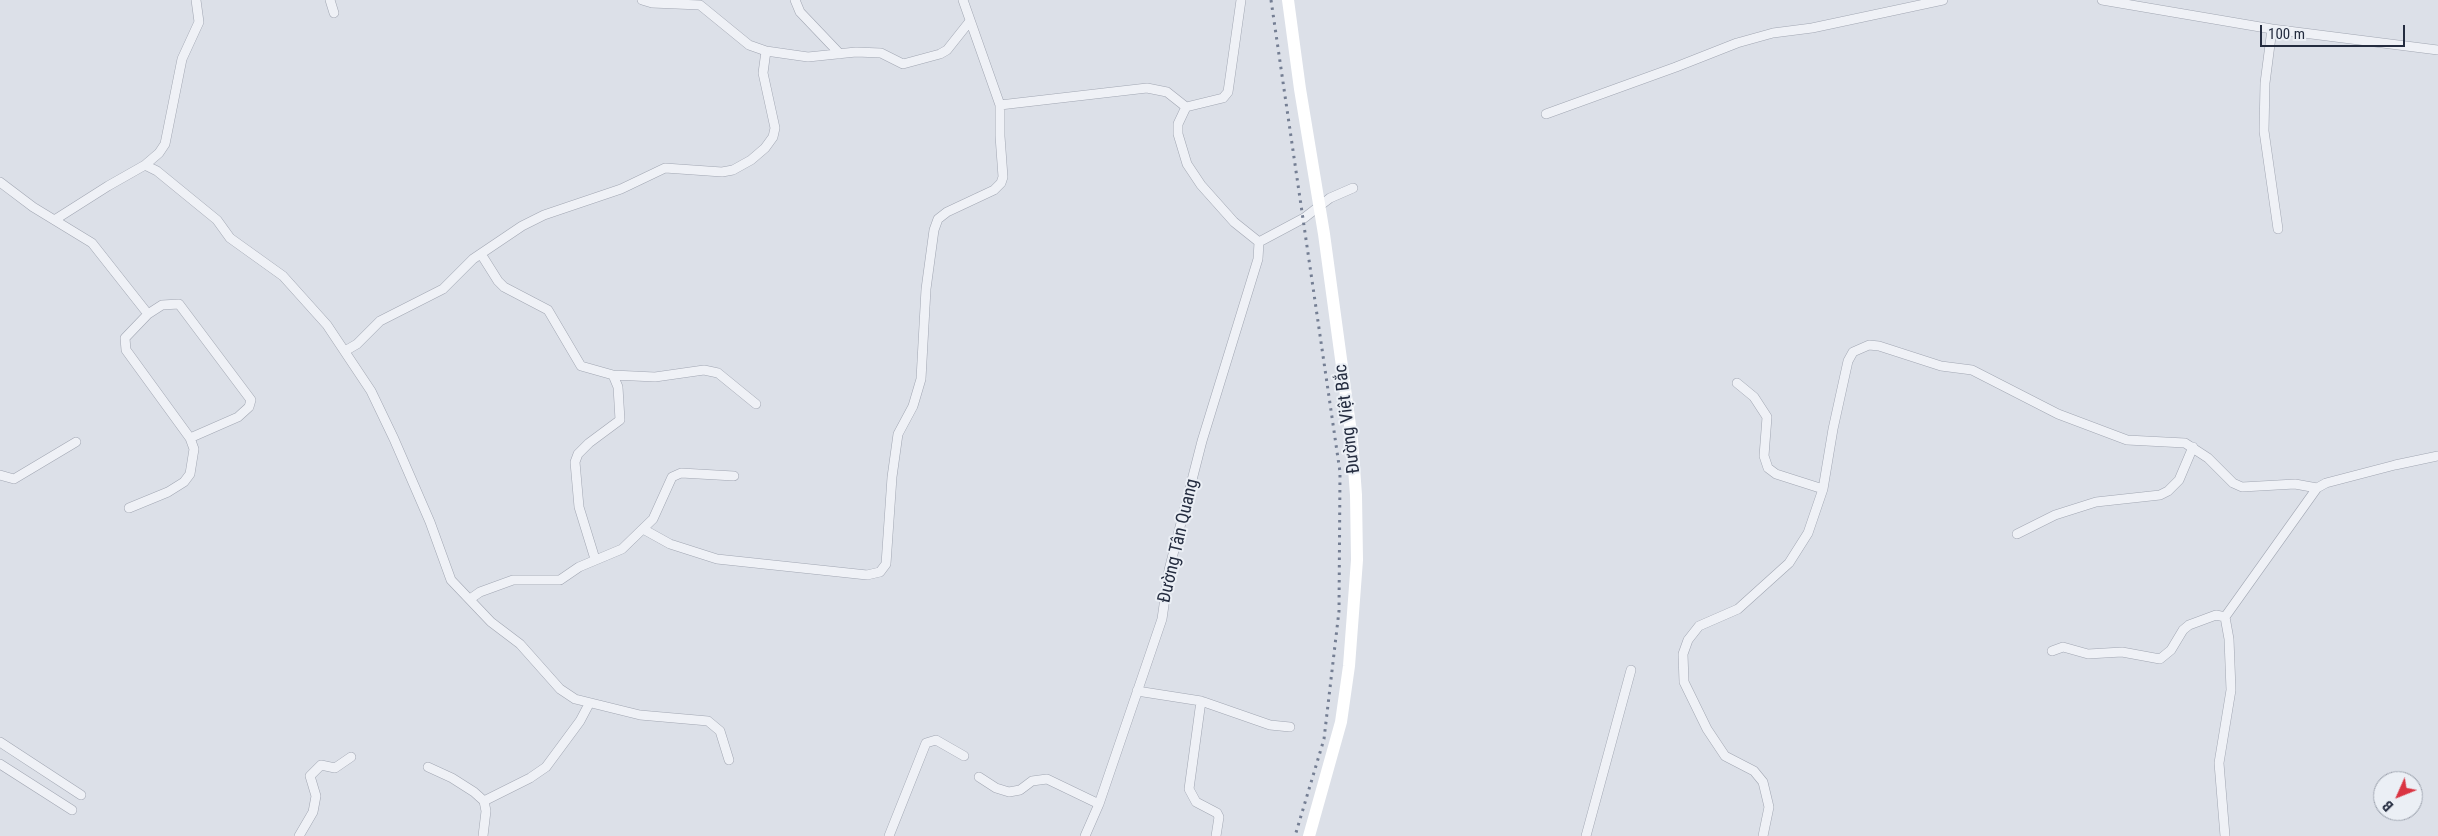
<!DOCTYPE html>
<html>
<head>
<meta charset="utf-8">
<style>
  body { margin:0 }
  #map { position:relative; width:2438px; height:836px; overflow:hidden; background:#dce0e8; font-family:"Roboto Condensed",sans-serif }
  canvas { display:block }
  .north { position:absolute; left:2373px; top:771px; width:50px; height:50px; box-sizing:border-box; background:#ebeff5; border:1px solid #9ba1ac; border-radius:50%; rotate:226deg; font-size:14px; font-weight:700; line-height:20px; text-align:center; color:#242c3f }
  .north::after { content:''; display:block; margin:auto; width:18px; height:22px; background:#da3442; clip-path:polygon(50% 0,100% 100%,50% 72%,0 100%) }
  .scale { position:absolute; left:2260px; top:25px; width:145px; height:22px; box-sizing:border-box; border:2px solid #242c3f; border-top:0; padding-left:6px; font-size:15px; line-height:18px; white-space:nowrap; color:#242c3f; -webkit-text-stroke:4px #ebeff5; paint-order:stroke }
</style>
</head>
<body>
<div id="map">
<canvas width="2438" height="836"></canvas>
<div class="north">B</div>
<div class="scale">100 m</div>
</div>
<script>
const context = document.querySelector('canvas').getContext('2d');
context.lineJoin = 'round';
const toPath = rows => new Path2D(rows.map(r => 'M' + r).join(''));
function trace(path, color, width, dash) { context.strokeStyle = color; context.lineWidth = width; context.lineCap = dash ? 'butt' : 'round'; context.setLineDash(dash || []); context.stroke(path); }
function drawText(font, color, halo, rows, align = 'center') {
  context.font = font + ' "Roboto Condensed",sans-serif'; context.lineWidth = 4; context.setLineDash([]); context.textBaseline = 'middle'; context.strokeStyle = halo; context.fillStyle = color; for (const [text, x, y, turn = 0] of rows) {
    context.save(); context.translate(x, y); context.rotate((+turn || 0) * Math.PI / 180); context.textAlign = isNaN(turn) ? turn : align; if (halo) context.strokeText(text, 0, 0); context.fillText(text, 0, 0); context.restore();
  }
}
const minor = toPath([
  [330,0,334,13],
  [642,0,652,3,700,5,749,45,766,51,808,57,856,52,881,53,903,64,940,54,947,50,970,21],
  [795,0,800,12,840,54],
  [963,0,1000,105,1147,88,1167,92,1186,107,1178,124,1178,134,1187,164,1201,185,1234,222,1259,242],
  [2102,0,2272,29,2438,50],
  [2272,29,2265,83,2264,131,2278,229],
  [1186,107,1223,98,1228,92,1241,0],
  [1546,114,1676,67,1737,43,1773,33,1812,28,1943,0],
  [145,165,157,171,217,220,230,238,283,276,327,325,371,391,394,439,430,522,451,580,491,622,520,644,560,689,575,699,640,715,708,721,720,731,729,760],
  [0,182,33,207,92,243,148,314,125,338,126,350,190,438,194,449,190,474,184,482,168,492,129,508],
  [56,219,108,186,145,165,159,153,165,144,182,59,199,22,196,0],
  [1259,242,1304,218,1330,198,1353,188],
  [481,254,498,281,504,287,548,310,581,366,613,375,655,377,704,370,718,373,756,404],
  [148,314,162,305,179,304,251,400,249,407,238,417,190,438],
  [345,351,357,344,380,321,443,289,473,259,522,226,544,215,621,189,665,168,722,172,733,170,751,160,765,148,773,137,775,128,763,73,766,51],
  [1737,383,1754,397,1767,417,1764,456,1768,468,1776,474,1823,489],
  [0,475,14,479,76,442],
  [643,529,670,544,717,559,867,575,880,572,886,564,892,477,898,434,913,406,921,379,926,289,934,230,938,219,947,212,994,190,1001,183,1003,177,1000,136,1000,105],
  [2017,534,2055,515,2096,502,2160,495,2168,491,2179,480,2193,447],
  [595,559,579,507,575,462,578,454,589,443,620,420,618,387,613,375],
  [470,599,480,592,513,580,560,580,579,567,622,549,653,519,672,477,681,473,734,476],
  [2052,651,2063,647,2088,654,2122,652,2160,659,2171,650,2183,630,2189,625,2216,615,2225,617],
  [1137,691,1201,701,1270,725,1290,727],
  [1201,701,1189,789,1196,802,1217,813,1219,817,1216,836],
  [0,742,81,795],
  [0,764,72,810],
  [428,767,452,778,474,792,484,801,486,811,483,836],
  [979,777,996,788,1009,792,1020,790,1032,781,1047,779,1099,804],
  [484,801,530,778,546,767,580,721,589,704],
  [299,836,313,812,316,796,310,776,321,765,335,768,351,757],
  [889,836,926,743,936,740,964,756],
  [1085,836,1099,804,1162,619,1169,570,1202,441,1258,259,1259,242],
  [1586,836,1631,670],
  [1763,836,1769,807,1763,782,1754,771,1725,756,1707,729,1684,682,1683,654,1688,640,1699,626,1738,609,1789,563,1808,533,1823,489,1833,429,1848,361,1853,352,1869,345,1879,346,1941,366,1972,370,2058,414,2127,440,2185,443,2208,458,2233,483,2242,487,2295,484,2317,488],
  [2225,836,2219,763,2231,690,2229,639,2225,617,2317,488,2326,483,2395,465,2438,456]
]);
trace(minor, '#a1a6b2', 10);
trace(minor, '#eff1f6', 9);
trace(toPath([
  [1288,0,1300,89,1324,234,1352,440,1356,495,1357,560,1349,666,1341,722,1309,836]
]), '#fff', 12);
trace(toPath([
  [1271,0,1340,472,1339,611,1324,739,1295,836]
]), '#747e93', 3, [2.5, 5]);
drawText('18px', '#242c3f', '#ebeff5', [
  ["Đường Việt Bắc",1348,419,-97],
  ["Đường Tân Quang",1179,541,-77]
]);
</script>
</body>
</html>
